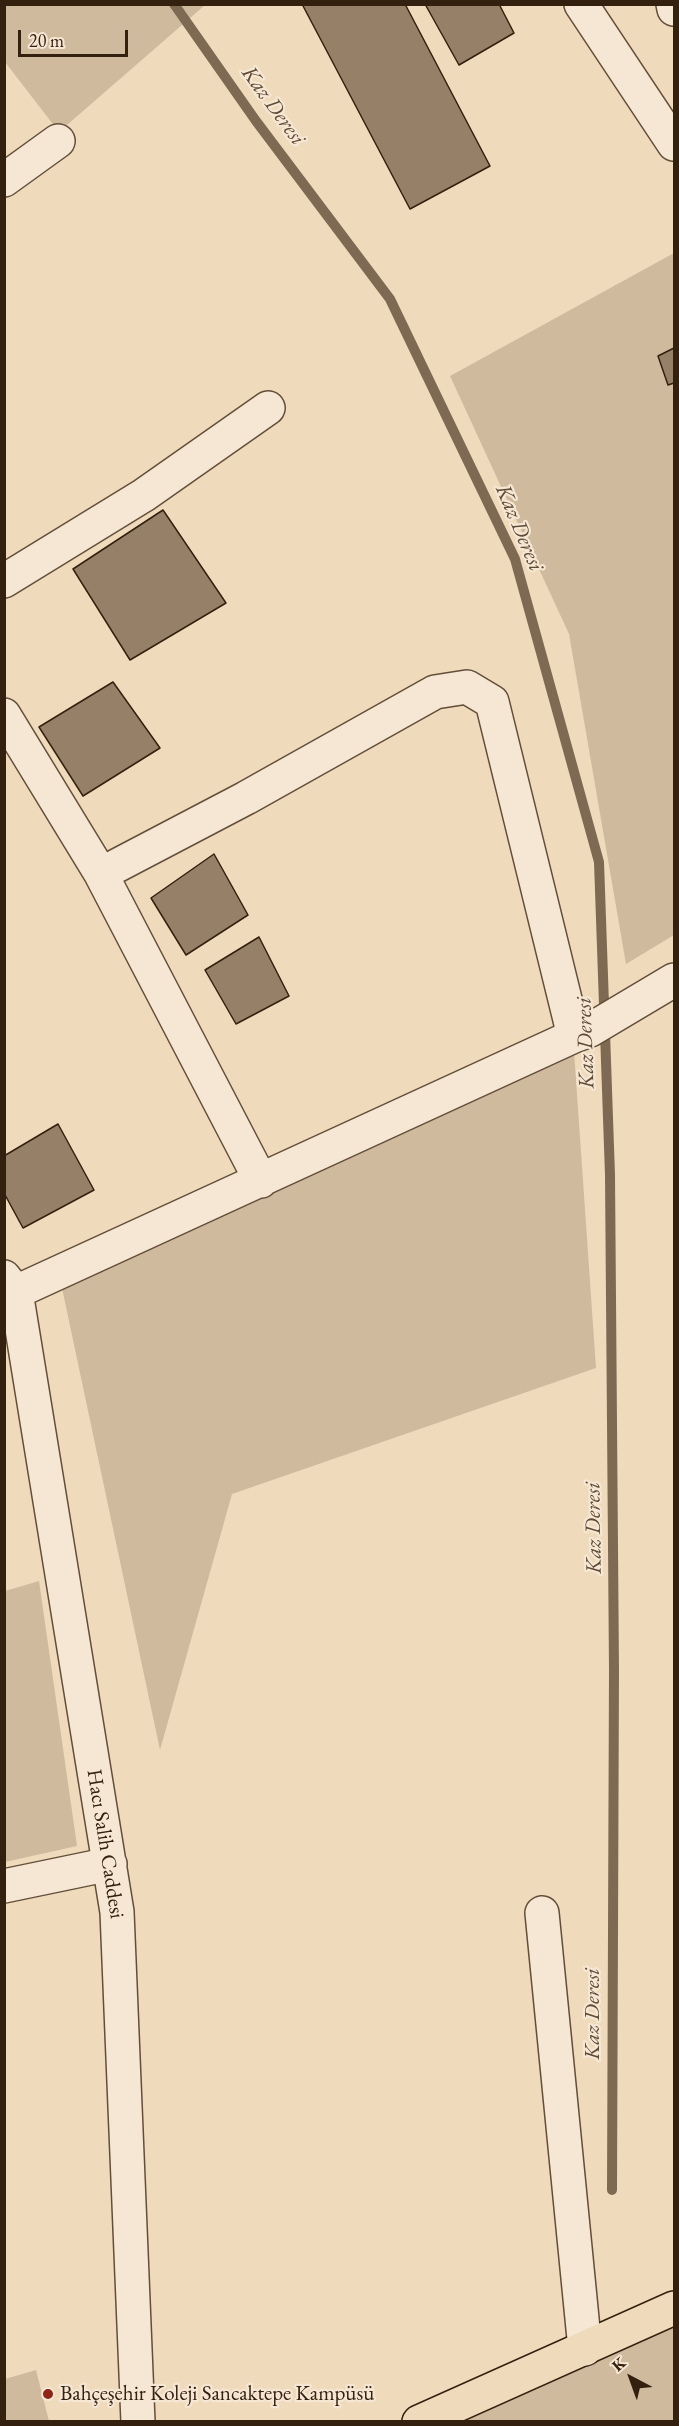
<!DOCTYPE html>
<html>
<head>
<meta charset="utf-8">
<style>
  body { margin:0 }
  #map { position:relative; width:679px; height:2426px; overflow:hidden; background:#f0dabc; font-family:"EB Garamond",serif }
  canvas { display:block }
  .frame { position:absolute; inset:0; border:6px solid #34200e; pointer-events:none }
  .north { position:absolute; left:601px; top:2348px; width:60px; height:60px; -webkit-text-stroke:4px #f5e7d3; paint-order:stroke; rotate:319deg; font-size:16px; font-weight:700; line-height:24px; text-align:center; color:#34200e }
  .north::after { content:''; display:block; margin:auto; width:21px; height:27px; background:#34200e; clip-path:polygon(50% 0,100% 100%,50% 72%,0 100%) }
  .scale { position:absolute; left:18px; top:30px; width:110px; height:27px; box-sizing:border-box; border:3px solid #34200e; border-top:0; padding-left:8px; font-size:18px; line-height:21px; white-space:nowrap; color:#34200e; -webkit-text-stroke:4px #f5e7d3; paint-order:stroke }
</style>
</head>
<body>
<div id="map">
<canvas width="679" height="2426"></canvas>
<div class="frame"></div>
<div class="north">K</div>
<div class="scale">20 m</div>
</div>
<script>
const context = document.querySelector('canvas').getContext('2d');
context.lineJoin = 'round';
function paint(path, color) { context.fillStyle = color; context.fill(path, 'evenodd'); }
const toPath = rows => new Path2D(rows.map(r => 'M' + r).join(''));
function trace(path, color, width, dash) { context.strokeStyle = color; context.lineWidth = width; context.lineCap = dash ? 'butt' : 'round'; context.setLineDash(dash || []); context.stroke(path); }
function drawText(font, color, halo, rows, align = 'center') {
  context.font = font + ' "EB Garamond",serif'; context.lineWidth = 4.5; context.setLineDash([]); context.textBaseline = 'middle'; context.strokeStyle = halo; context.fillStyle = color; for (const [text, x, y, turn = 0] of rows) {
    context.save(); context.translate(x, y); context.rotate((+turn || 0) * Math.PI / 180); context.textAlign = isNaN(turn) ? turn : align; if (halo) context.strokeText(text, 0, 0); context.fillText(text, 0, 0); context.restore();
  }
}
paint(toPath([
  [5,5,205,5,59,132,5,62],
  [674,253,674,935,626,964,569,634,450,376],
  [574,1051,596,1368,232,1494,160,1750,59,1274],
  [39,1581,77,1846,5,1862,5,1591],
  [674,2302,674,2421,418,2421],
  [36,2370,49,2421,5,2421,5,2379]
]), '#d0ba9e');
trace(toPath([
  [174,4,256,121,390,299,515,559,599,862,610,1175,614,1670,612,2190]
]), '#7e6a53', 10);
const building = toPath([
  [302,4,405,4,490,166,410,209,302,4],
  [425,4,499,4,514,33,459,65,425,4],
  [674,348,674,383,668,385,658,356,674,348],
  [163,510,226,603,130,660,73,569,163,510],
  [113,682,160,748,83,796,39,727,113,682],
  [214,854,248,915,186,955,151,898,214,854],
  [259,937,289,996,236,1024,205,970,259,937],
  [58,1124,94,1190,23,1228,4,1193,4,1156,58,1124]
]);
paint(building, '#968168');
trace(building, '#34200e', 1.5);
const minor = toPath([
  [581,4,674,144],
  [673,4,674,9],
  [4,180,58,141],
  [4,581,144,495,268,408],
  [4,715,101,874,261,1181],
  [574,1036,590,1030,674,980],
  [4,1277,16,1292,117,1912,138,2422],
  [16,1292,574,1036,492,702,467,687,435,692,246,798,101,874],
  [4,1886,110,1864],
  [542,1913,585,2349]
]);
const major = toPath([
  [419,2422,674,2308]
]);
trace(minor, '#634e3a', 36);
trace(major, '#34200e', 36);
trace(minor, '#f5e7d3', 33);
trace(major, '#f0dabc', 33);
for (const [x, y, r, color] of [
  [48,2394,6,"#8f2418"]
]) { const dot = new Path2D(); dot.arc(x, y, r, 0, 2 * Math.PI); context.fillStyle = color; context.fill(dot); trace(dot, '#f5e7d3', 2); }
drawText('21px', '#34200e', '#f5e7d3', [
  ["Hacı Salih Caddesi",105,1844,81]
]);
drawText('21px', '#34200e', '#f5e7d3', [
  ["Bahçeşehir Koleji Sancaktepe Kampüsü",60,2394]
], 'left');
drawText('italic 22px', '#5f4b36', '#f5e7d3', [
  ["Kaz Deresi",273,106,54],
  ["Kaz Deresi",519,528,67],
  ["Kaz Deresi",586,1043,-92],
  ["Kaz Deresi",594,1528,-91],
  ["Kaz Deresi",593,2014,-90]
]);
</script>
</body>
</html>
